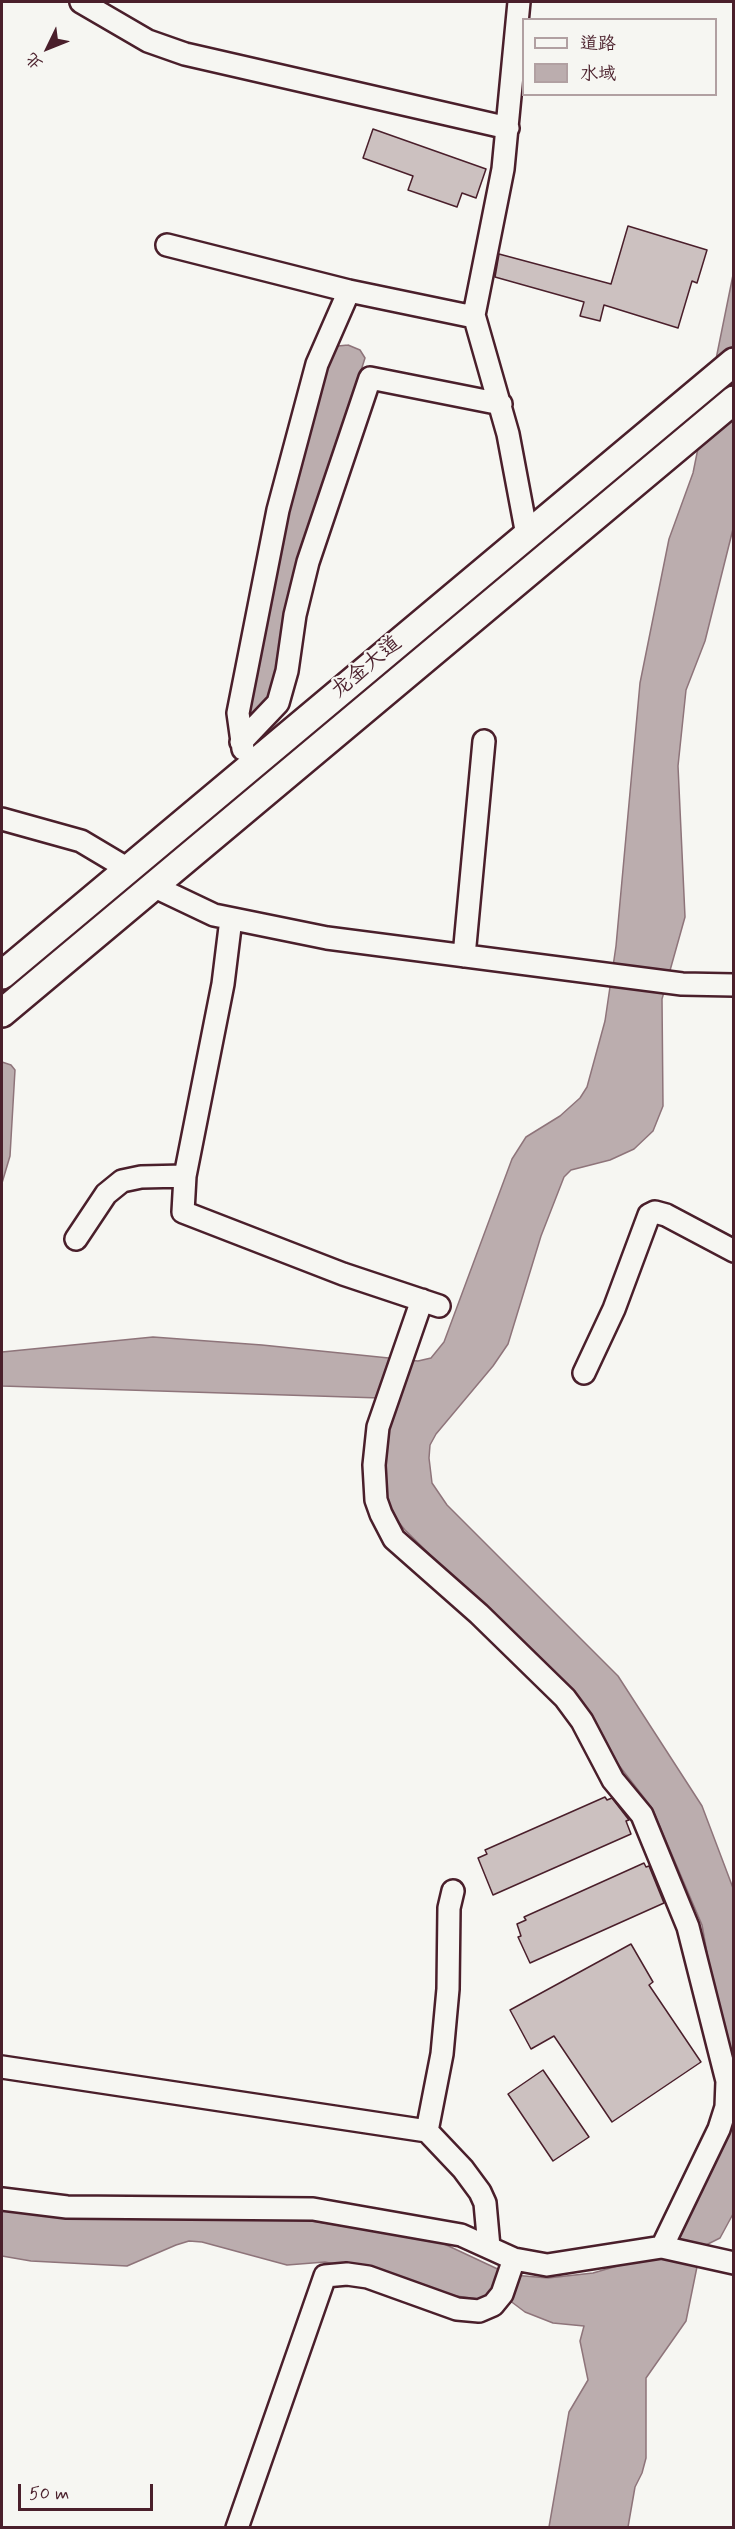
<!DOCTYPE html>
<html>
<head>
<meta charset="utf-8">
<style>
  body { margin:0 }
  #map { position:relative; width:735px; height:2529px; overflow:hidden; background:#f6f6f2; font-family:Mynerve,"LXGW WenKai TC",sans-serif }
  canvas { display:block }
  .frame { position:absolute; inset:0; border:3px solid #4a1f2b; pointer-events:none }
  .legend { position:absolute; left:522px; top:18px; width:195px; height:78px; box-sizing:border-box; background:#f6f6f2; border:2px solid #b1a0a2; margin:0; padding:8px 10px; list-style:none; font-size:18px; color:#4a1f2b }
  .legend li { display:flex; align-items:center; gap:12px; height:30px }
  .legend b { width:30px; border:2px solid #b1a0a2 }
  .north { position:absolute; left:18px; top:18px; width:60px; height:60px; -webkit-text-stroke:4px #f6f6f2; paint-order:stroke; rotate:227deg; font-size:16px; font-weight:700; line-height:24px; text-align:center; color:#4a1f2b }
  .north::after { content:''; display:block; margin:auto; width:21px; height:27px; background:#4a1f2b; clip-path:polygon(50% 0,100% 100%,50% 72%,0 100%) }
  .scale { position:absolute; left:18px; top:2484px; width:135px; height:27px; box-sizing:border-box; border:3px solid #4a1f2b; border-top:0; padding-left:8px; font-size:18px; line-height:21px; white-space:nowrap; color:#4a1f2b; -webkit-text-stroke:4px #f6f6f2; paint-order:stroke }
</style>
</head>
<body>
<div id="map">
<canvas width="735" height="2529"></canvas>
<div class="frame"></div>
<ul class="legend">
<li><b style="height:8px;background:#f6f6f2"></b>道路</li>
<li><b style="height:16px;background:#bbadae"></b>水域</li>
</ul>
<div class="north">北</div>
<div class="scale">50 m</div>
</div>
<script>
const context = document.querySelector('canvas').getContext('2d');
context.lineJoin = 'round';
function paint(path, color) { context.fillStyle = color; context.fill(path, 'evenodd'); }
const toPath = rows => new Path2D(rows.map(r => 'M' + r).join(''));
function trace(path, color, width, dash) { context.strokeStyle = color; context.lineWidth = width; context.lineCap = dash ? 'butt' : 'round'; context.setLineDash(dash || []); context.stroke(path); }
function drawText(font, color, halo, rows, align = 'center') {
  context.font = font + ' Mynerve,"LXGW WenKai TC",sans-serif'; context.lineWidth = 4.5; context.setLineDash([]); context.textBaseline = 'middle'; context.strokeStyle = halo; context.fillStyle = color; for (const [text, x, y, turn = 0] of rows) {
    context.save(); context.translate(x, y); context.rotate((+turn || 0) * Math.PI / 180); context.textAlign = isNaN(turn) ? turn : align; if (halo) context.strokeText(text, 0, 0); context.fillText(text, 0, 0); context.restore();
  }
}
const water = toPath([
  [733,275,733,529,705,641,686,690,678,766,685,917,662,999,663,1106,653,1131,634,1149,610,1160,571,1170,564,1177,541,1236,508,1344,493,1366,436,1434,430,1445,429,1458,432,1483,447,1505,618,1676,702,1806,733,1888,733,2064,712,1981,702,1925,652,1808,607,1750,589,1713,574,1692,555,1672,538,1661,405,1530,388,1509,381,1466,380,1398,2,1386,2,1352,153,1337,262,1345,418,1361,431,1358,444,1342,512,1159,526,1137,560,1116,580,1098,587,1087,605,1021,616,946,640,683,669,539,693,473,733,275],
  [348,345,360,350,365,358,323,490,285,655,269,703,253,719,249,714,296,454,333,350,338,346,348,345],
  [2,1062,11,1065,15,1070,10,1156,2,1183,2,1062],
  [733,2121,733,2214,720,2238,706,2245,700,2252,686,2321,646,2378,646,2458,642,2473,635,2487,628,2527,549,2527,569,2412,588,2380,580,2341,584,2326,553,2323,525,2312,509,2300,513,2275,548,2278,593,2273,645,2258,667,2259,680,2239,680,2231,711,2159,729,2134,733,2121],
  [2,2204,294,2218,440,2242,504,2272,497,2296,484,2300,443,2294,387,2275,325,2262,287,2265,202,2242,189,2241,176,2245,127,2266,31,2261,2,2256,2,2204]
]);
paint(water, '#bbadae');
trace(water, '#8e747a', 1.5);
const building = toPath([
  [373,129,486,169,476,198,462,193,457,207,408,190,413,176,363,158,373,129],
  [628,226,707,250,697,283,692,281,678,328,604,305,600,321,580,316,584,302,495,277,499,254,611,284,628,226],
  [605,1797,607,1800,612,1798,629,1820,626,1821,631,1834,493,1895,478,1858,487,1854,485,1850,605,1797],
  [644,1863,646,1867,649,1866,664,1903,530,1963,518,1937,521,1936,517,1924,526,1920,524,1917,644,1863],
  [631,1944,653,1982,649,1985,701,2062,612,2122,554,2036,531,2049,510,2010,631,1944],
  [543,2070,589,2137,553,2161,508,2094,543,2070]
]);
paint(building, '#ccc1c0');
trace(building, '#4a1f2b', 1.5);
const minor = toPath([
  [81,2,148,41,185,54,508,128],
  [519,2,503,169,474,315,508,434,527,535],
  [167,245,349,291,474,317],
  [241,742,278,703,287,671,295,615,308,562,370,378,501,404],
  [243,749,238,713,278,510,317,364,349,291],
  [2,819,81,841,128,869],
  [153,886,214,915,327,938,682,984,734,985],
  [231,919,223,984,185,1176,183,1212,343,1274,439,1306],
  [464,956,484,741],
  [76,1239,106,1194,122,1181,141,1177,185,1176],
  [422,1300,378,1427,374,1465,376,1500,381,1514,394,1539,479,1614,565,1698,582,1721,613,1780,642,1815,688,1927,727,2081,726,2107,719,2129,662,2247],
  [584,1373,614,1309,649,1215,655,1212,666,1215,734,1251],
  [2,2067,427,2131,463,2169,480,2192,485,2203,489,2247],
  [427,2131,442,2054,448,1989,449,1908,453,1891],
  [2,2199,67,2207,313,2209,461,2235,514,2259,547,2265,662,2247,734,2263],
  [237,2528,325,2276,347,2274,368,2277,457,2309,479,2311,493,2305,502,2294,514,2259]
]);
const major = toPath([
  [2,975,734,362],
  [2,1013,734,400]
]);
trace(minor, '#4a1f2b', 26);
trace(major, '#4a1f2b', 32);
trace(minor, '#f6f6f2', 21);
trace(major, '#f6f6f2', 27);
drawText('21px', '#4a1f2b', '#f6f6f2', [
  ["龙金大道",367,668,-40]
]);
</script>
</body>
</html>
